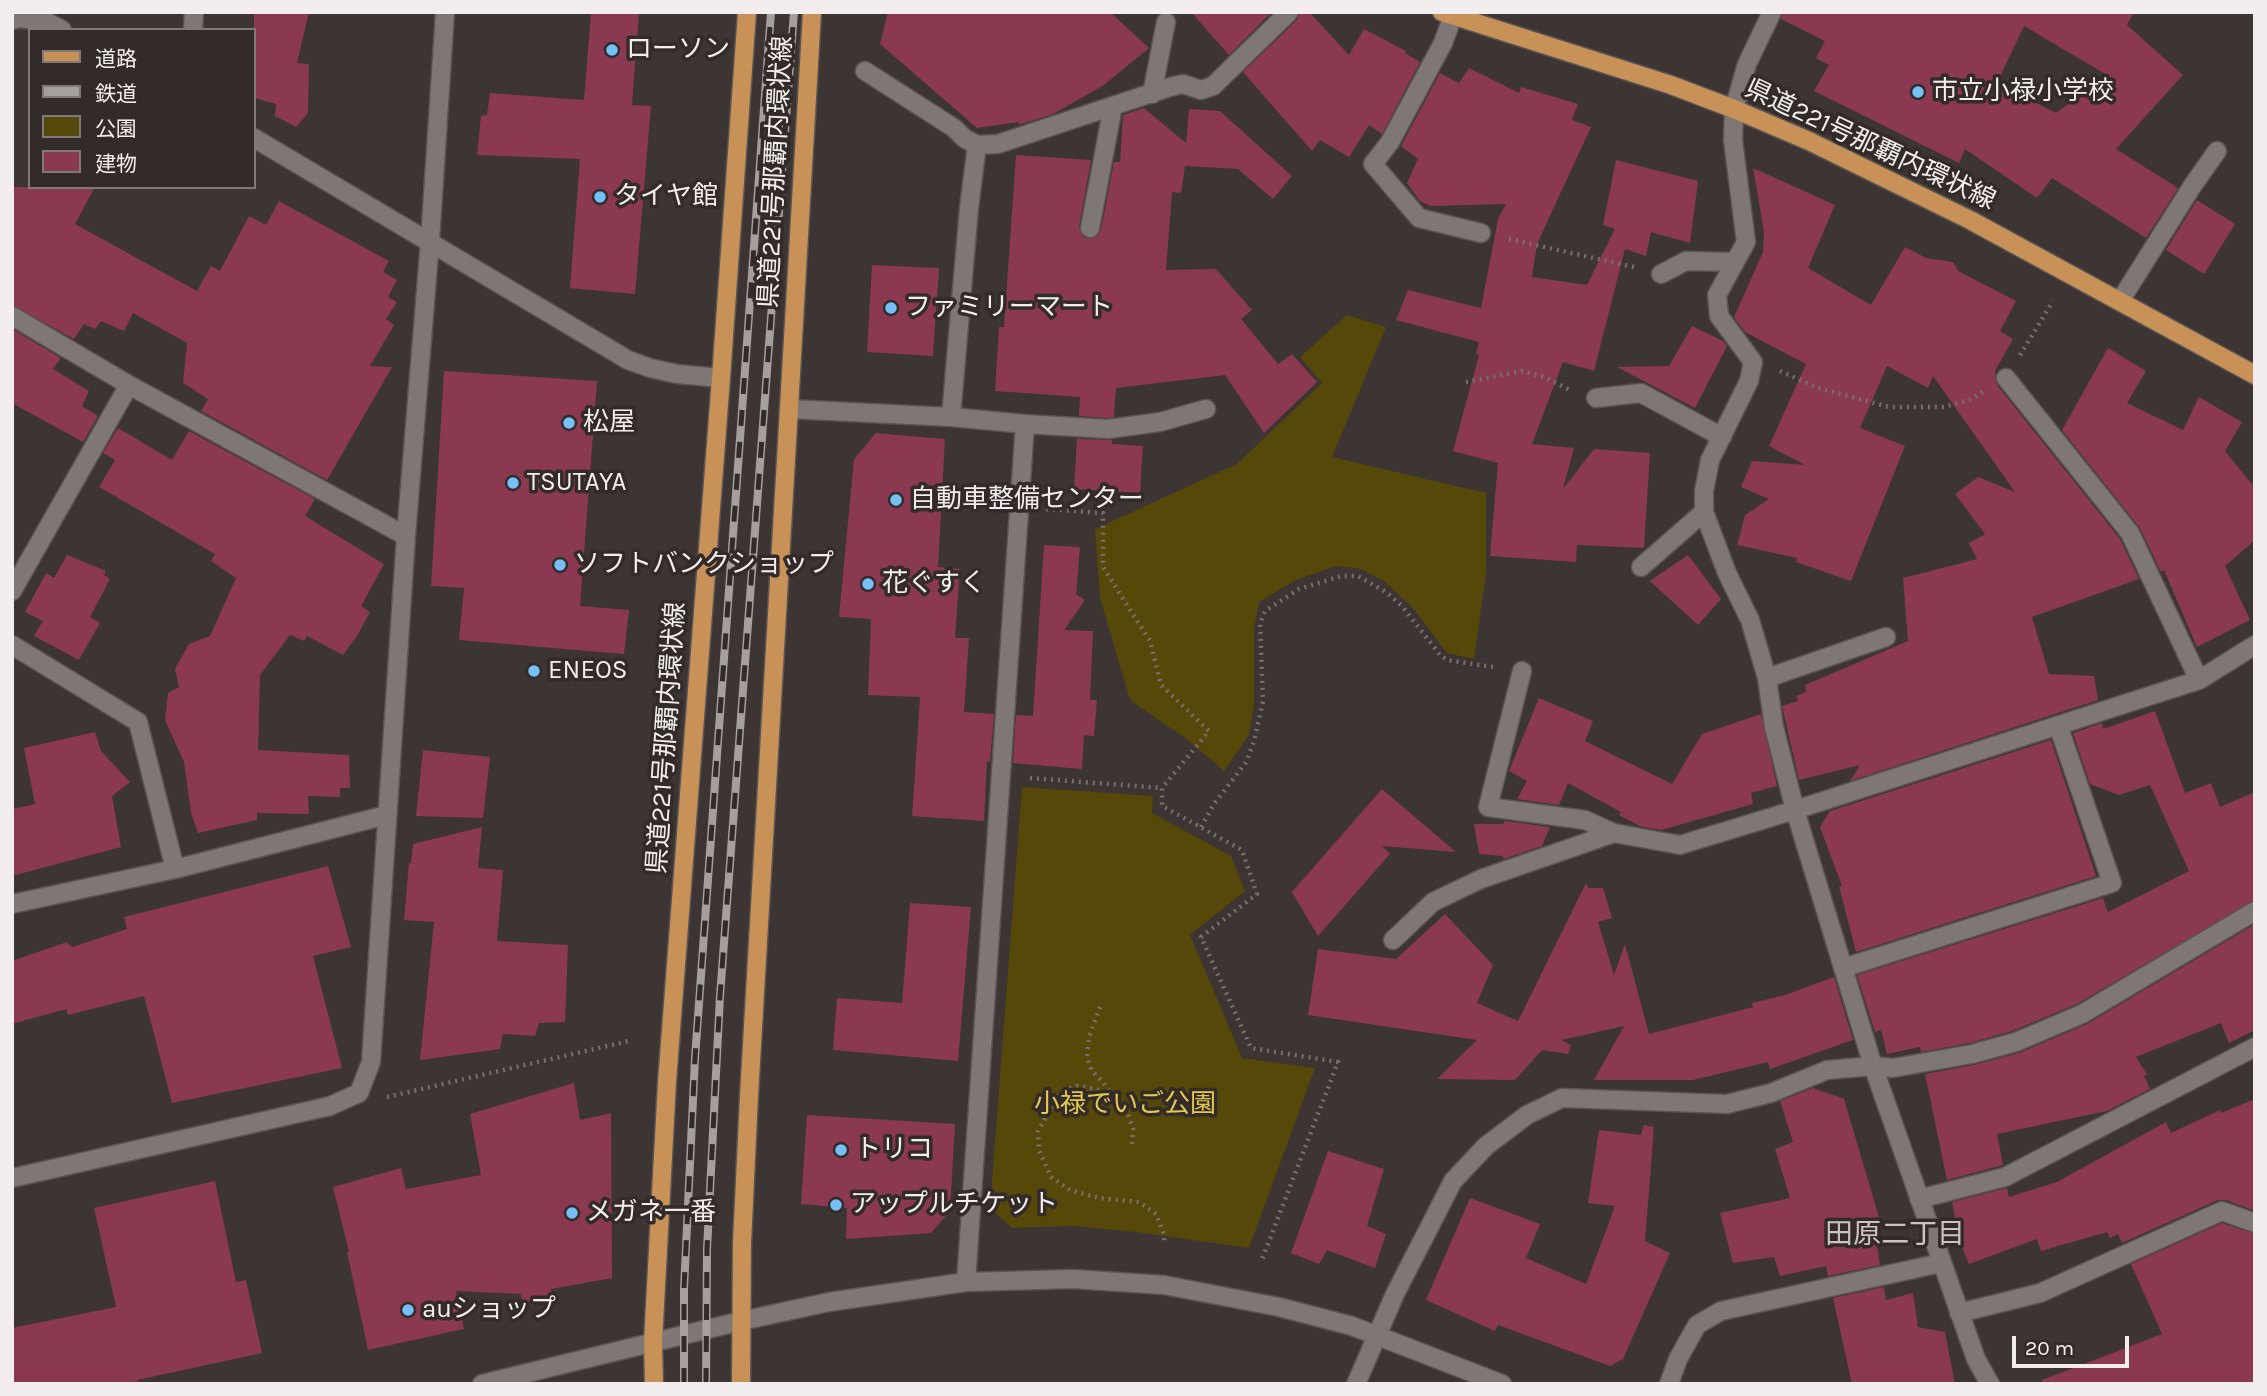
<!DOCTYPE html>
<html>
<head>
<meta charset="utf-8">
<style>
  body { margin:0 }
  #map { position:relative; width:2267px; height:1396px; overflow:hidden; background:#3c3533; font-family:Karla,"Noto Sans JP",sans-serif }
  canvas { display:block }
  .frame { position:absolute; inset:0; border:14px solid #f3eeed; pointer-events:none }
  .legend { position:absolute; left:28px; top:28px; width:228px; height:161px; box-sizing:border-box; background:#322b29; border:2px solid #7f7977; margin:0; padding:9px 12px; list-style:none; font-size:21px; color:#f3eeed }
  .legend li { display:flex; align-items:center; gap:14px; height:35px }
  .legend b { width:35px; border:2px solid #7f7977 }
  .scale { position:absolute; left:2012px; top:1336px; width:117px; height:32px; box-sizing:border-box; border:4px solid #f3eeed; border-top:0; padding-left:9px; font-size:21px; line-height:24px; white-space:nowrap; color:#f3eeed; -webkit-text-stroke:5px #322b29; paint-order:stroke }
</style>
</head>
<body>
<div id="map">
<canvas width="2267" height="1396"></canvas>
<div class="frame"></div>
<ul class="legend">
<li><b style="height:9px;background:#c79158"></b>道路</li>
<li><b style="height:9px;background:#a59f9d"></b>鉄道</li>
<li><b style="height:19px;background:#554809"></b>公園</li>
<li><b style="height:19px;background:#8a3951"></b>建物</li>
</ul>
<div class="scale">20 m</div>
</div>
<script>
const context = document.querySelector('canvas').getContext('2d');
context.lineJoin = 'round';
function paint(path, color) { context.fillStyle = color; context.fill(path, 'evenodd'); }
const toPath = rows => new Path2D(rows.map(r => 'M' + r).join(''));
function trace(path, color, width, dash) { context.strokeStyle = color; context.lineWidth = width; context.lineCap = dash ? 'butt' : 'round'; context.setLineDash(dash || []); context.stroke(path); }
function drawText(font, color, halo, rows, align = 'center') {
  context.font = font + ' Karla,"Noto Sans JP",sans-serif'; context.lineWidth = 7; context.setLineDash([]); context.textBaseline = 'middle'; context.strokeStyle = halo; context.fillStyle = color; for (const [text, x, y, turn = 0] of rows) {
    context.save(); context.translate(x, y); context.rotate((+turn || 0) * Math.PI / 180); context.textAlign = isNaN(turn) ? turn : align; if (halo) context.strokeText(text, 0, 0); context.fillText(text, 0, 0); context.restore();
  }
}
paint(toPath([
  [1347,315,1386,327,1332,457,1486,493,1486,574,1474,659,1447,653,1414,609,1385,582,1361,569,1336,566,1296,580,1259,602,1254,629,1254,704,1249,735,1224,771,1188,740,1130,700,1100,598,1095,529,1237,464,1322,383,1300,357],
  [1022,787,1153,796,1152,813,1231,856,1245,891,1190,935,1242,1058,1315,1068,1249,1248,1136,1232,1073,1226,1012,1228,990,1208]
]), '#554809');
paint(toPath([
  [254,12,309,12,297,63,309,64,308,113,296,127,275,116,276,104,254,98],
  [591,12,639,12,632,105,651,106,635,294,570,288,580,159,477,155,481,116,487,115,490,93,584,100],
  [888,12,1110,12,1149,48,1104,85,1053,114,1018,125,1019,122,977,128,880,44],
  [1191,12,1272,12,1229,55],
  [1300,12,1309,12,1349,55,1364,29,1406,51,1405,53,1420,62,1382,134,1369,125,1349,157,1320,140,1312,151,1243,72,1297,20],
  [1783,12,2134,12,2127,25,2183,75,2116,149,2178,188,2146,238,2052,178,2037,198,1965,149,1959,163,1814,91,1829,65,1816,58,1825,41,1781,19],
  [2024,26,2107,75,2056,113,1997,83],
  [1469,68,1519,93,1521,87,1578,104,1572,120,1591,127,1537,244,1532,277,1587,285,1615,229,1603,225,1616,160,1698,181,1690,243,1651,232,1646,256,1625,249,1594,371,1563,362,1532,444,1574,448,1563,489,1594,449,1650,453,1644,548,1577,545,1576,562,1490,556,1498,463,1453,451,1479,355,1476,354,1479,342,1396,320,1408,290,1481,308,1498,219,1506,204,1431,206,1420,201,1407,183,1418,159,1401,146,1440,73,1459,83],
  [1144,108,1186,143,1189,109,1220,111,1292,176,1273,199,1238,169,1185,166,1181,193,1172,192,1166,270,1216,269,1252,310,1241,319,1278,364,1292,354,1317,382,1264,433,1225,375,1116,388,1114,417,1108,418,1079,416,1080,397,995,391,999,327,1004,327,1016,155,1091,160,1079,227,1083,237,1094,238,1101,230,1114,162,1120,162,1123,115],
  [1753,168,1835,205,1808,268,1871,305,1905,247,1926,258,1953,262,1958,271,2016,301,2000,331,2013,339,1995,371,1997,385,2120,539,2139,579,2032,617,2049,674,2094,676,2098,700,1850,781,1860,765,1799,780,1782,706,1798,701,1796,696,1806,692,1805,685,1908,641,1903,578,1977,559,1969,543,1985,534,1955,494,1978,477,2015,492,1933,376,1928,388,1887,366,1860,428,1905,446,1851,581,1796,562,1797,558,1737,545,1745,515,1769,499,1741,487,1752,461,1805,465,1769,446,1806,364,1745,332,1734,317,1763,252,1764,232],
  [12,187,95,187,75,224,197,291,211,266,220,271,249,216,266,225,279,201,389,261,383,272,397,280,388,297,397,302,386,319,394,325,370,366,392,367,327,480,201,411,208,399,183,383,187,343,133,313,124,331,101,321,95,329,84,324,74,339,12,305],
  [2197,200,2235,224,2204,274,2166,250],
  [872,265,939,268,933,356,867,352],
  [1692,326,1723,341,1727,346,1695,408,1617,367,1669,366],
  [12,329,61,358,53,369,89,391,82,406,98,416,83,442,12,403],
  [2108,348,2146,371,2127,403,2183,430,2199,397,2242,422,2225,451,2255,488,2255,540,2225,566,2250,620,2197,647,2164,570,2161,572,2140,528,2062,430],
  [444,371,597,381,580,606,629,610,624,654,459,640,464,588,431,586],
  [118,428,172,460,189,431,315,499,305,516,384,564,361,606,370,612,357,636,343,655,307,636,304,641,290,635,260,675,258,750,349,755,350,788,340,788,340,797,308,796,309,814,257,813,257,820,198,833,191,813,184,762,165,720,168,693,179,687,175,669,189,644,210,636,236,578,211,561,215,554,99,487,115,460,103,453],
  [876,433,945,439,938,567,960,569,955,638,969,638,964,712,994,714,990,762,987,761,984,821,912,816,920,697,868,695,871,619,839,617,854,459],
  [1077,439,1112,440,1112,444,1143,446,1140,493,1074,489],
  [1044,545,1080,547,1076,594,1085,600,1064,630,1093,631,1090,700,1097,700,1094,736,1084,735,1082,769,1013,763,1016,715,1033,716],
  [67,555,106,571,104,575,110,579,90,617,100,623,79,660,34,636,43,621,25,612,46,573,54,578],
  [1688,555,1721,599,1698,625,1650,581],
  [1539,698,1593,721,1585,741,1672,784,1702,734,1761,714,1777,786,1751,793,1753,804,1661,830,1640,826,1619,815,1621,812,1568,783,1559,805,1517,799,1527,781,1509,771],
  [2155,711,2185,793,2211,783,2220,807,2255,792,2255,900,2077,1004,2012,1031,1970,1043,1921,1052,1920,1047,1887,1054,1881,1030,1875,1032,1857,975,2103,898,2108,912,2189,871,2150,785,2119,795,2090,784,2073,733,2102,723,2103,729],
  [95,732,101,751,130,782,112,796,121,847,12,876,12,809,35,804,24,748],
  [2051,740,2096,876,1856,952,1839,887,1842,886,1820,827,1830,811],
  [423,750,490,757,483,818,416,816],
  [1382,789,1456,852,1382,846,1390,854,1318,936,1292,892],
  [1505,821,1550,827,1542,846,1504,859,1502,856,1479,854,1474,824,1503,824],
  [482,827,478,868,503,870,497,941,568,945,565,1022,539,1023,535,1036,503,1034,500,1049,420,1060,434,922,404,920,409,863,411,863,413,844],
  [328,866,351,947,313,956,342,1068,172,1103,144,996,68,1015,66,1009,12,1024,12,961,67,942,72,947,127,929,124,917],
  [1586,883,1588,888,1603,888,1612,918,1598,922,1614,975,1625,944,1649,1034,1753,1007,1752,1003,1785,995,1834,977,1853,1040,1770,1069,1768,1062,1693,1080,1594,1080,1624,1026,1561,1040,1571,1045,1568,1054,1542,1050,1515,1080,1437,1079,1477,1040,1308,1015,1318,949,1396,959,1445,914,1493,965,1477,1003,1518,1021],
  [910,903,971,907,958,1061,833,1050,837,998,902,1003],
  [2255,924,2255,1030,2229,1043,2221,1023,2136,1057,2147,1074,2144,1076,2150,1089,2107,1111,1997,1134,2003,1165,1947,1180,1925,1074,1974,1065,2019,1053,2087,1024],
  [574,1083,580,1120,611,1113,612,1278,551,1289,554,1300,523,1306,521,1294,456,1291,464,1329,368,1350,347,1252,349,1252,333,1187,401,1168,406,1189,481,1175,470,1114],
  [1813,1088,1844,1099,1879,1217,1873,1219,1880,1265,1828,1276,1826,1266,1780,1276,1774,1257,1733,1263,1720,1213,1790,1198,1775,1149,1793,1142,1780,1101],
  [2255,1099,2255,1211,2226,1200,2218,1200,2122,1243,2118,1234,2110,1238,2107,1232,2041,1251,2037,1239,1969,1264,1950,1218,1955,1217,1952,1202,2007,1188,2009,1197,2057,1182,2166,1122,2171,1133,2220,1110,2221,1113],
  [807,1115,955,1124,950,1211,931,1233,846,1239,847,1208,801,1204],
  [1644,1125,1654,1127,1645,1241,1670,1253,1623,1359,1610,1366,1498,1325,1495,1331,1426,1300,1470,1198,1540,1224,1526,1258,1586,1284,1615,1206,1588,1203,1599,1130,1641,1135],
  [1328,1151,1384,1169,1367,1226,1386,1234,1375,1268,1327,1250,1319,1264,1291,1253],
  [215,1181,236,1282,246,1280,262,1353,137,1380,138,1384,12,1384,12,1328,116,1307,94,1208],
  [2222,1223,2255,1234,2255,1384,2043,1384,2042,1380,2162,1334,2131,1264],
  [1884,1287,1886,1300,1913,1293,1918,1327,1945,1332,1955,1384,1852,1384,1833,1298]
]), '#8a3951');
const minor = toPath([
  [1772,12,1747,64,1734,109,1733,140,1746,242,1717,295,1719,316,1753,362,1749,381,1710,460,1704,491,1704,512,1727,573,1750,620,1767,678,1774,727,1795,810,1873,1066,1976,1359,1990,1384],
  [1453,16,1443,43,1390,142,1373,164,1419,218,1481,233],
  [12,20,20,18,47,22,62,30],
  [193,30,194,12],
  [865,71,954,128,964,138,977,145,998,144,1170,87,1183,84,1201,90,1213,86,1289,12],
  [1152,94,1166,22],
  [254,138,628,360,650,368,677,374,721,378],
  [1090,228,1113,106],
  [1661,274,1686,261,1735,262],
  [2120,301,2193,185,2217,151],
  [12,316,129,385,406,536],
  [2006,378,2130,533,2199,680],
  [1596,398,1641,393,1722,437],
  [789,409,951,417,1025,424,966,1282],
  [951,417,969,208,977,145],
  [1025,424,1108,429,1160,422,1206,409],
  [1641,567,1704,512],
  [12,591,129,385],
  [12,645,138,722,175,869],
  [1522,671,1488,807,1585,820,1614,833],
  [1767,678,1886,637],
  [12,904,175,869,387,815],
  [1393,940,1433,902,1481,879,1614,833,1680,845,1795,810,2199,680,2255,645],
  [1843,968,2112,883,2058,725],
  [12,1178,330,1106,359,1093,371,1062,406,536,430,241,445,12],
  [1919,1199,2005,1177,2255,1047],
  [1959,1313,2040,1293,2222,1211,2255,1223],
  [482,1384,741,1321,829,1302,966,1282,1073,1279,1164,1285,1279,1307,1352,1326,1502,1384],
  [1356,1384,1395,1294,1453,1181,1486,1146,1527,1115,1562,1098,1727,1104,1771,1093,1827,1070,1873,1066,1893,1068,1972,1054,2016,1042,2082,1014,2255,911],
  [1669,1384,1678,1359,1697,1325,1721,1311,1941,1263]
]);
const major = toPath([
  [1442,12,1671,85,1734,109,1809,141,1970,220,2255,375],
  [654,1384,653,1342,667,1082,721,378,747,12],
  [741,1384,742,1243,749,1096,812,12]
]);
trace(minor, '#595352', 21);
trace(major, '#595352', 21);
trace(toPath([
  [1509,239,1634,267],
  [2020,355,2053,301],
  [1780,371,1818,388,1889,407,1944,407,1971,399,1983,392],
  [1466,382,1522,371,1544,377,1572,391],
  [1046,509,1103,513,1103,567,1150,641,1161,685,1209,731,1162,788,1162,806,1242,850,1257,894,1201,937,1251,1048,1338,1062,1261,1262],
  [1030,778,1162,788],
  [1201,827,1214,804,1247,761,1254,741,1263,701,1260,623,1265,611,1299,589,1342,576,1358,576,1386,592,1402,606,1440,655,1447,660,1493,667],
  [1100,1007,1089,1037,1087,1057,1092,1071,1102,1081,1111,1094],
  [387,1097,629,1041],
  [1132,1144,1133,1129,1127,1111,1112,1095,1096,1089,1077,1086,1060,1093,1038,1131,1039,1150,1051,1177,1070,1190,1099,1198,1139,1202,1156,1214,1164,1234,1164,1244]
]), '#77706e', 4.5, [2, 5]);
trace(minor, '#7f7775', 18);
trace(major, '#c79158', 18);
const rail = toPath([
  [684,1384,684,1289,695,1058,771,12],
  [706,1384,707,1249,720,996,794,12]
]);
trace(rail, '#a59f9d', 8);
trace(rail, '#322b29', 5, [16]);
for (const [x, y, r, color] of [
  [612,50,7,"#75c0f6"],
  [1918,92,7,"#75c0f6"],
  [600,197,7,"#75c0f6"],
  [891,308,7,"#75c0f6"],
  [569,423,7,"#75c0f6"],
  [513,483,7,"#75c0f6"],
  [896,500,7,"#75c0f6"],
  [560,565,7,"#75c0f6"],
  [868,584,7,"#75c0f6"],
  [534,671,7,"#75c0f6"],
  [841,1150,7,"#75c0f6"],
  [836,1205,7,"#75c0f6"],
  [572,1213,7,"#75c0f6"],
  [408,1310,7,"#75c0f6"]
]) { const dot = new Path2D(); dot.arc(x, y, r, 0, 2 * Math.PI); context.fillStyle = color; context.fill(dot); trace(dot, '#322b29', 2.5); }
drawText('26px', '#f3eeed', '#322b29', [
  ["ローソン",626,50],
  ["市立小禄小学校",1932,92],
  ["タイヤ館",614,197],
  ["ファミリーマート",905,308],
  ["松屋",583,423],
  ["TSUTAYA",527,483],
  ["自動車整備センター",910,500],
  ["ソフトバンクショップ",574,565],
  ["花ぐすく",882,584],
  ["ENEOS",548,671],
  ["トリコ",855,1150],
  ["アップルチケット",850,1205],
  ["メガネ一番",586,1213],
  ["auショップ",422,1310]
], 'left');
drawText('26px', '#f3eeed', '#322b29', [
  ["県道221号那覇内環状線",1870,145,25],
  ["県道221号那覇内環状線",776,172,-87],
  ["県道221号那覇内環状線",667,738,-86]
]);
drawText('26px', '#e5c84c', '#322b29', [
  ["小禄でいご公園",1125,1105]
]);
drawText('28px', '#ccc3c1', '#322b29', [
  ["田原二丁目",1895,1235]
]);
</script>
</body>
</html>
